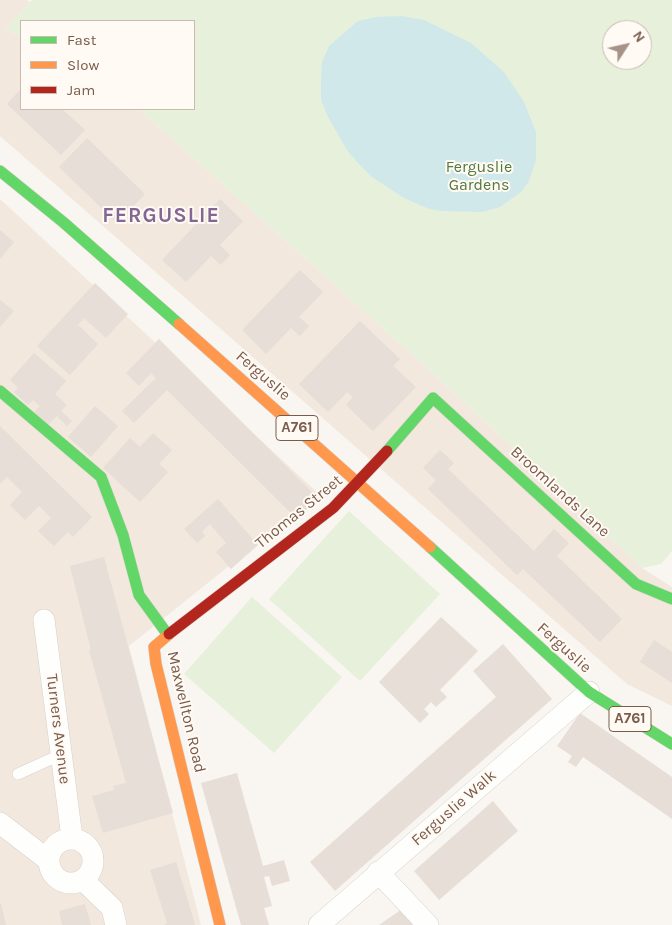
<!DOCTYPE html>
<html>
<head>
<meta charset="utf-8">
<style>
  body { margin:0 }
  #map { position:relative; width:672px; height:925px; overflow:hidden; background:#f9f5f0; font-family:Karla,sans-serif }
  canvas { display:block }
  .legend { position:absolute; left:20px; top:20px; width:175px; height:90px; box-sizing:border-box; background:#fffaf3; border:1px solid #cabbb1; margin:0; padding:6px 9px; list-style:none; font-size:15px; color:#7a5c4d }
  .legend li { display:flex; align-items:center; gap:10px; height:25px }
  .legend b { width:25px; border:1px solid #cabbb1 }
  .north { position:absolute; left:602px; top:20px; width:50px; height:50px; box-sizing:border-box; background:#fffaf3; border:1px solid #cabbb1; border-radius:50%; rotate:55deg; font-size:14px; font-weight:700; line-height:20px; text-align:center; color:#7a5c4d }
  .north::after { content:''; display:block; margin:auto; width:18px; height:22px; background:#a69286; clip-path:polygon(50% 0,100% 100%,50% 72%,0 100%) }
</style>
</head>
<body>
<div id="map">
<canvas width="672" height="925"></canvas>
<ul class="legend">
<li><b style="height:6px;background:#63d668"></b>Fast</li>
<li><b style="height:6px;background:#ff974d"></b>Slow</li>
<li><b style="height:6px;background:#b3261e"></b>Jam</li>
</ul>
<div class="north">N</div>
</div>
<script>
const context = document.querySelector('canvas').getContext('2d');
context.lineJoin = 'round';
function paint(path, color) { context.fillStyle = color; context.fill(path, 'evenodd'); }
const toPath = rows => new Path2D(rows.map(r => 'M' + r).join(''));
function trace(path, color, width, dash) { context.strokeStyle = color; context.lineWidth = width; context.lineCap = dash ? 'butt' : 'round'; context.setLineDash(dash || []); context.stroke(path); }
function drawText(font, color, halo, rows, align = 'center') {
  context.font = font + ' Karla,sans-serif'; context.lineWidth = 4; context.setLineDash([]); context.textBaseline = 'middle'; context.strokeStyle = halo; context.fillStyle = color; for (const [text, x, y, turn = 0] of rows) {
    context.save(); context.translate(x, y); context.rotate((+turn || 0) * Math.PI / 180); context.textAlign = isNaN(turn) ? turn : align; if (halo) context.strokeText(text, 0, 0); context.fillText(text, 0, 0); context.restore();
  }
}
paint(toPath([
  [0,0,27,0,30,2,6,29,21,37,21,109,139,109,424,365,642,568,672,587,672,706,627,684,0,136],
  [0,199,319,494,129,646,201,925,0,925]
]), '#f2e8de');
paint(toPath([
  [32,0,672,0,672,551,661,564,642,568,424,365,139,109,194,109,194,21,21,21,21,37,6,29],
  [612,30,642,30,642,60,612,60],
  [349,511,440,594,360,681,269,599],
  [252,597,342,677,274,753,184,674]
]), '#e7f0db');
paint(toPath([
  [401,16,424,20,471,43,504,72,524,102,536,132,536,160,528,183,521,192,500,207,482,212,442,211,429,209,404,198,372,177,359,164,347,150,328,117,321,100,321,80,322,62,329,46,358,21,376,17]
]), '#d0e8ea');
paint(toPath([
  [21,89,21,109,62,109,85,130,61,155,7,104],
  [87,138,145,194,117,223,59,167],
  [220,199,243,221,220,245,230,255,221,265,211,256,186,282,162,260],
  [0,230,14,242,0,259],
  [300,270,323,292,299,317,309,326,300,336,291,328,266,354,242,330],
  [95,283,128,314,106,338,84,318,78,325,98,344,70,375,37,346],
  [0,300,14,311,0,327],
  [360,321,400,359,393,366,416,387,373,431,346,405,353,397,347,392,328,412,299,384],
  [159,339,318,498,297,519,167,390,134,423,122,411,156,378,151,373,139,386,126,373],
  [34,353,66,381,55,394,67,405,61,411,72,421,67,426,57,416,48,425,34,412,40,406,33,400,28,405,14,392,18,388,10,380],
  [95,406,118,426,91,457,68,437],
  [0,426,92,517,73,537,68,532,54,546,38,531,51,518,39,506,25,520,10,505,22,492,7,477,0,484],
  [153,433,172,450,159,464,168,472,140,502,103,468,130,438,140,447],
  [440,450,454,463,448,469,534,551,554,529,569,543,557,556,622,619,600,642,523,569,517,575,428,489,436,480,423,468],
  [218,499,258,545,231,569,216,552,226,543,210,524,202,531,205,536,197,543,184,529],
  [104,557,173,813,103,833,92,796,114,790,113,786,126,783,89,650,91,650,70,566],
  [441,617,478,651,440,690,447,697,436,707,431,702,424,709,429,714,420,723,379,682],
  [654,640,672,652,672,683,640,662],
  [503,644,552,699,335,891,310,862,496,697,473,671],
  [580,713,672,777,672,819,583,757,576,767,568,762,572,756,557,746],
  [237,773,263,866,284,860,290,881,272,886,269,876,264,877,272,906,264,908,269,925,241,925,201,783],
  [493,801,518,831,439,900,414,871],
  [176,862,192,914,195,925,164,925,167,923,150,870],
  [0,904,1,904,6,925,0,925],
  [85,904,91,925,62,925,59,911],
  [402,909,413,925,379,925]
]), '#e6ded7');
const lane = toPath([
  [18,774,62,754]
]);
const street = toPath([
  [44,620,72,838],
  [0,823,48,860],
  '49 861a22 22 0 1 1 44 0a22 22 0 1 1-44 0Z',
  [378,872,428,925],
  [84,881,112,908,116,925],
  [319,925,589,692]
]);
const fast = toPath([
  [0,171,63,222,179,324],
  [0,391,101,477,123,535,139,595,168,635],
  [387,451,433,398,636,584,672,599],
  [430,547,589,692,672,744]
]);
const slow = toPath([
  [179,324,430,547],
  [168,635,154,647,156,664,220,925]
]);
const jam = toPath([
  [169,634,333,508,387,451]
]);
trace(lane, '#d7d1cb', 12);
trace(street, '#d7d1cb', 22);
trace(fast, '#d9d2cb', 12);
trace(slow, '#d9d2cb', 12);
trace(jam, '#d9d2cb', 12);
trace(lane, '#fefefd', 11);
trace(street, '#fefefd', 21);
trace(fast, '#63d668', 11);
trace(slow, '#ff974d', 11);
trace(jam, '#b3261e', 11);
for (const [x, y, w] of [
  [297,428,42],
  [630,719,42]
]) { const box = new Path2D(); box.roundRect(x - w / 2, y - 12.5, w, 25, 4); context.fillStyle = '#fffaf3'; context.fill(box); trace(box, '#7a5c4d', 1); }
drawText('bold 15px', '#7a5c4d', null, [
  ["A761",297,428],
  ["A761",630,719]
]);
drawText('16px', '#537a41', '#fffaf3', [
  ["Ferguslie",479,167],
  ["Gardens",479,185]
]);
drawText('16px', '#7a5c4d', '#fffaf3', [
  ["Ferguslie",263,376,41],
  ["Broomlands Lane",560,492,42],
  ["Thomas Street",299,512,-39],
  ["Ferguslie",564,648,42],
  ["Maxwellton Road",186,712,77],
  ["Turners Avenue",58,729,83],
  ["Ferguslie Walk",454,808,-41]
]);
context.letterSpacing = '1px';
drawText('bold 21px', '#846695', '#fffaf3', [
  ["FERGUSLIE",161,216]
]);
context.letterSpacing = '0px';
</script>
</body>
</html>
